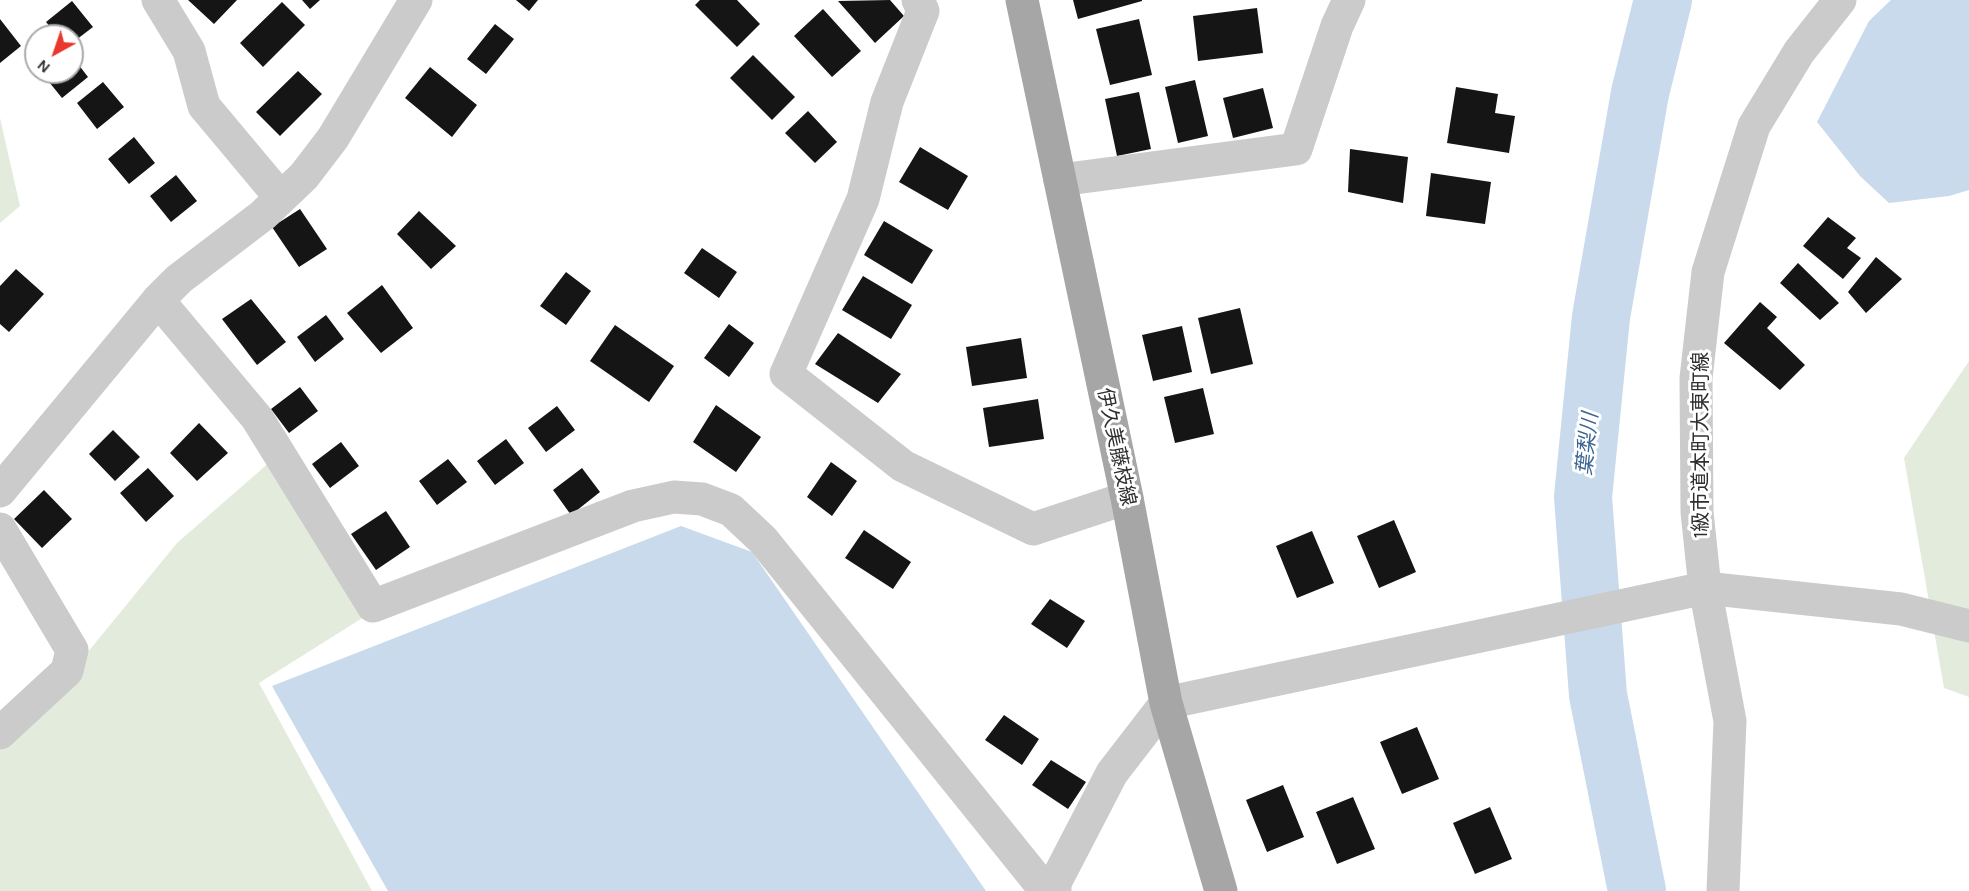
<!DOCTYPE html>
<html>
<head>
<meta charset="utf-8">
<style>
  body { margin:0 }
  #map { position:relative; width:1969px; height:891px; overflow:hidden; background:#fff; font-family:Karla,sans-serif }
  canvas { display:block }
  .north { position:absolute; left:24px; top:24px; width:60px; height:60px; box-sizing:border-box; background:#fff; border:2px solid #ababab; border-radius:50%; rotate:220deg; font-size:16px; font-weight:700; line-height:24px; text-align:center; color:#2e2e2e }
  .north::after { content:''; display:block; margin:auto; width:21px; height:27px; background:#e9372d; clip-path:polygon(50% 0,100% 100%,50% 72%,0 100%) }
</style>
</head>
<body>
<div id="map">
<canvas width="1969" height="891"></canvas>
<div class="north">N</div>
</div>
<script>
const context = document.querySelector('canvas').getContext('2d');
context.lineJoin = 'round';
function paint(path, color) { context.fillStyle = color; context.fill(path, 'evenodd'); }
const toPath = rows => new Path2D(rows.map(r => 'M' + r).join(''));
function trace(path, color, width, dash) { context.strokeStyle = color; context.lineWidth = width; context.lineCap = dash ? 'butt' : 'round'; context.setLineDash(dash || []); context.stroke(path); }
function drawText(font, color, halo, rows, align = 'center') {
  context.font = font + ' Karla,"Noto Sans JP",sans-serif'; context.lineWidth = 6; context.setLineDash([]); context.textBaseline = 'middle'; context.strokeStyle = halo; context.fillStyle = color; for (const [text, x, y, turn = 0] of rows) {
    context.save(); context.translate(x, y); context.rotate((+turn || 0) * Math.PI / 180); context.textAlign = isNaN(turn) ? turn : align; if (halo) context.strokeText(text, 0, 0); context.fillText(text, 0, 0); context.restore();
  }
}
paint(toPath([
  [0,118,20,206,0,223],
  [1969,361,1969,697,1944,688,1904,458],
  [279,454,364,617,259,683,372,891,0,891,0,748,74,669,177,543]
]), '#e3ecdc');
paint(toPath([
  [1891,0,1969,0,1969,190,1949,196,1889,203,1860,176,1817,122,1869,21],
  [681,526,752,552,986,891,388,891,272,686]
]), '#c8daec');
trace(toPath([
  [1637,891,1598,695,1583,497,1601,317,1640,93,1663,0]
]), '#c8daec', 58);
paint(toPath([
  [188,0,237,0,214,24],
  [302,0,320,0,310,9],
  [516,0,538,0,529,11],
  [700,0,737,0,760,24,737,47,695,5],
  [890,0,904,16,875,43,838,1],
  [1073,0,1142,0,1142,1,1078,19],
  [72,1,93,27,72,43,72,36,58,36,46,22],
  [282,2,305,25,263,67,240,43],
  [1257,8,1263,53,1198,61,1193,16],
  [823,9,861,51,832,77,794,36],
  [0,19,21,46,0,63],
  [1139,19,1152,75,1110,85,1096,29],
  [495,24,514,39,486,74,467,59],
  [753,55,795,97,772,120,730,78],
  [72,56,88,77,62,98,41,72,72,72],
  [430,67,477,105,452,137,405,98],
  [298,71,322,94,280,136,256,112],
  [1195,80,1208,136,1178,143,1165,87],
  [103,82,124,107,97,129,77,103],
  [1456,87,1498,94,1495,113,1515,116,1509,153,1447,143],
  [1263,88,1273,128,1233,138,1223,98],
  [1139,92,1151,149,1117,156,1105,99],
  [808,111,837,142,815,163,785,133],
  [134,137,155,163,129,184,108,159],
  [920,147,968,176,948,210,899,182],
  [1350,149,1408,157,1403,203,1348,192],
  [1431,173,1491,182,1485,224,1426,216],
  [176,175,197,201,171,222,150,196],
  [300,209,327,249,299,267,272,227],
  [419,211,456,246,431,269,397,234],
  [1828,217,1856,238,1847,248,1861,258,1843,279,1803,246],
  [884,221,933,250,912,284,864,255],
  [702,248,737,272,719,298,684,273],
  [1876,257,1902,279,1866,313,1848,292],
  [1798,263,1839,303,1820,320,1780,283],
  [16,269,44,294,9,332,0,324,0,286],
  [566,272,591,291,566,325,540,306],
  [863,276,912,305,891,339,842,310],
  [382,285,413,328,381,353,347,313],
  [251,299,286,342,257,365,222,319],
  [1760,302,1777,317,1767,328,1805,365,1780,390,1724,343],
  [1240,308,1253,364,1211,374,1198,318],
  [326,315,344,339,315,362,297,337],
  [729,324,754,343,729,377,704,358],
  [615,325,674,366,649,402,590,361],
  [1182,326,1192,372,1153,381,1142,335],
  [838,333,901,374,878,403,815,364],
  [1021,338,1027,378,972,386,966,347],
  [300,387,318,411,289,433,271,409],
  [1203,388,1214,434,1175,443,1164,397],
  [1038,399,1044,439,989,447,983,408],
  [716,405,761,437,736,472,693,442],
  [557,406,575,430,546,452,528,428],
  [199,423,228,453,197,481,170,453],
  [113,430,140,457,115,481,89,454],
  [506,439,524,463,495,485,477,461],
  [341,442,359,466,330,488,312,464],
  [448,459,467,482,437,505,419,481],
  [831,462,857,481,832,516,807,497],
  [148,468,174,496,146,522,120,493],
  [582,468,600,492,571,515,553,490],
  [44,490,72,519,42,548,14,519],
  [386,511,410,547,376,570,351,534],
  [1394,520,1416,572,1379,588,1357,536],
  [864,530,911,562,893,589,845,558],
  [1312,531,1334,583,1297,598,1276,546],
  [1050,599,1085,621,1067,648,1031,624],
  [1004,715,1039,739,1022,765,985,740],
  [1417,727,1439,779,1402,794,1380,742],
  [1051,760,1086,782,1068,809,1032,785],
  [1283,785,1304,837,1267,852,1246,800],
  [1353,797,1375,849,1337,864,1316,812],
  [1490,807,1512,859,1475,874,1453,823]
]), '#151515');
trace(toPath([
  [158,0,189,51,204,106,281,198],
  [918,0,923,11,887,102,863,199,786,374,903,466,1033,529,1127,498],
  [1060,180,1296,149,1337,26,1349,0],
  [158,300,257,418,373,606,633,506,674,497,702,499,731,510,763,540,1046,891],
  [0,491,158,300,179,279,263,215,304,176,333,138,416,0],
  [0,529,72,650,67,671,0,733],
  [1055,891,1055,883,1112,773,1166,703,1705,588,1901,609,1969,626],
  [1723,891,1730,721,1705,588,1697,512,1696,378,1708,272,1754,126,1799,52,1840,0]
]), '#cbcbcb', 33);
trace(toPath([
  [1022,0,1127,498,1166,703,1221,891]
]), '#a6a6a6', 33);
drawText('20px', '#2e2e2e', '#fff', [
  ["1級市道本町大東町線",1701,445,-90],
  ["伊久美藤枝線",1116,447,78]
]);
drawText('italic 21px', '#3b6592', '#fff', [
  ["葉梨川",1588,444,-84]
]);
</script>
</body>
</html>
